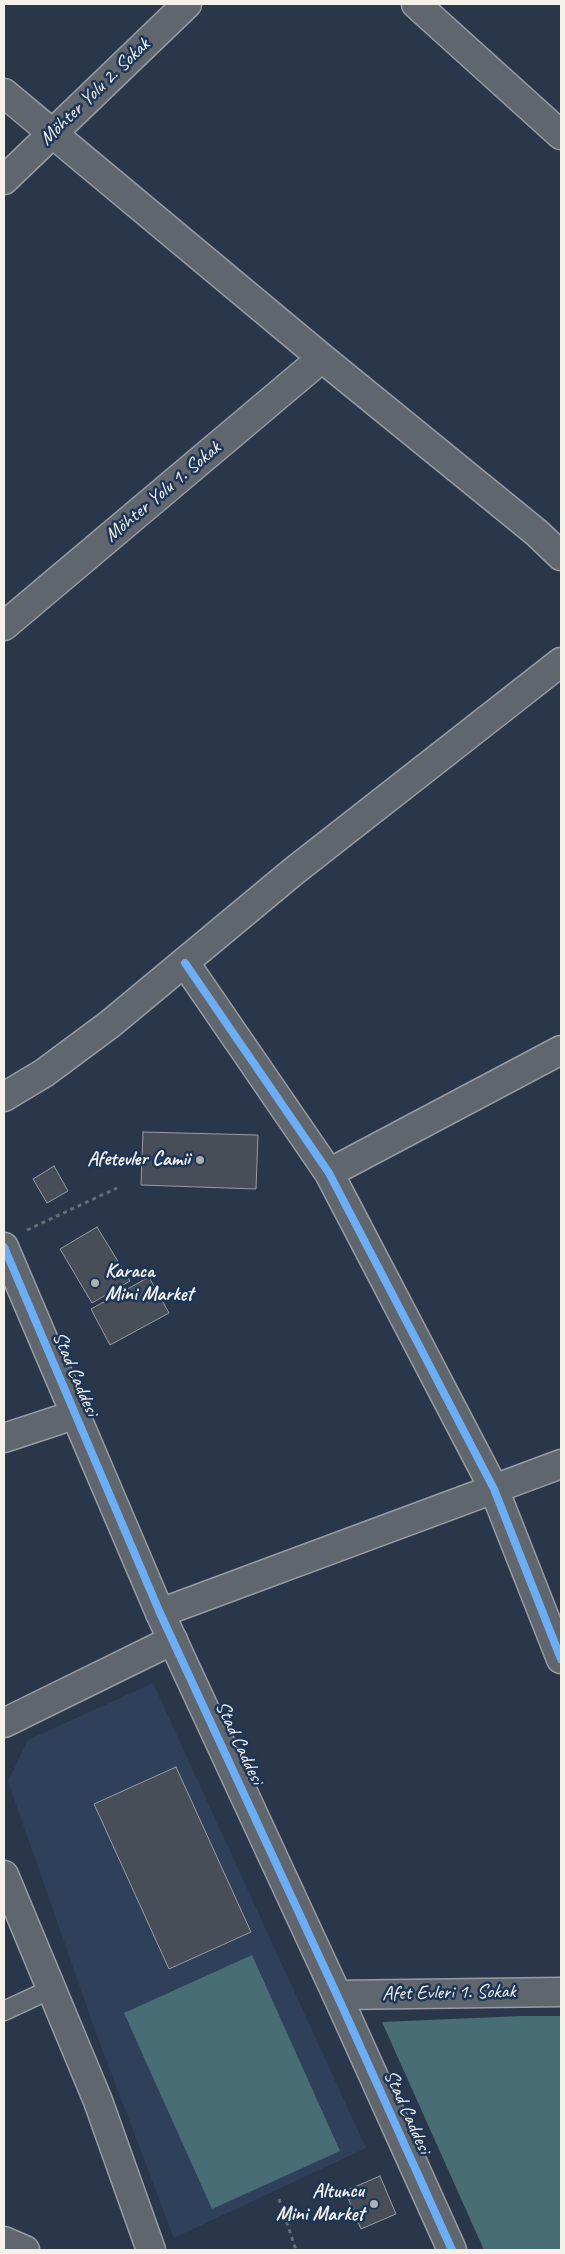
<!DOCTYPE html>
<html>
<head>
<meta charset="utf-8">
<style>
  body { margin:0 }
  #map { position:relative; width:565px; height:2254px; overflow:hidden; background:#2a374a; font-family:Caveat,sans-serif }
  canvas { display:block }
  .frame { position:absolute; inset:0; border:5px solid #f4f1e8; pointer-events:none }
</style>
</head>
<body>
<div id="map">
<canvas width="565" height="2254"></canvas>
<div class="frame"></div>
</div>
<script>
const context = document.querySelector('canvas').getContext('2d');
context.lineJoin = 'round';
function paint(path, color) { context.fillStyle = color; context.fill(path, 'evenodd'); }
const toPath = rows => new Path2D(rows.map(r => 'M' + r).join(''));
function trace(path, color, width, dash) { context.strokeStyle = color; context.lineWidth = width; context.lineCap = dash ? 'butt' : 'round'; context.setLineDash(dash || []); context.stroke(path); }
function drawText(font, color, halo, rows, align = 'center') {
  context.font = font + ' Caveat,sans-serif'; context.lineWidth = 5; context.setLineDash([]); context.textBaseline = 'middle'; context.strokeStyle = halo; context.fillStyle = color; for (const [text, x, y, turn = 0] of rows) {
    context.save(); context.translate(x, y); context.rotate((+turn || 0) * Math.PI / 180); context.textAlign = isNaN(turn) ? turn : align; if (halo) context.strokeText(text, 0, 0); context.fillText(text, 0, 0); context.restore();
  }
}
paint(toPath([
  [153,1683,366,2148,174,2238,96,2033,8,1781,28,1740]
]), '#2f405a');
paint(toPath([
  [252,1955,340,2151,212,2209,124,2013],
  [521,2016,561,2016,561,2250,484,2250,382,2022]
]), '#486d74');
const building = toPath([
  [143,1132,258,1135,256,1189,141,1185,143,1132],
  [54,1166,68,1191,47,1203,33,1179,54,1166],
  [97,1227,130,1281,92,1303,60,1249,97,1227],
  [149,1277,169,1313,110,1345,91,1309,149,1277],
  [176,1767,251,1932,169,1969,94,1804,176,1767],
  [380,2176,396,2214,361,2229,345,2191,380,2176]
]);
paint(building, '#484e58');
trace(building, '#979ca3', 1);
const lane = toPath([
  [4,2011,51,1989]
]);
const street = toPath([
  [416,4,561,135],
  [4,93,322,358,537,533,561,556],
  [4,180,187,4],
  [4,626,322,358],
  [185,963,329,1173,494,1489,561,1659],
  [4,1097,44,1073,110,1024,294,871,561,662],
  [329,1173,561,1050],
  [4,1438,74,1415],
  [160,1613,561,1464],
  [4,1723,173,1640],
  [4,1875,98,2101,151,2250],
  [337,1995,452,2250],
  [4,2241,25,2250]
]);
const secondary = toPath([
  [4,1247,160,1613,337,1995,561,1992]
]);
trace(lane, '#979ca3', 21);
trace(street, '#979ca3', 31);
trace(secondary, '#979ca3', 31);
trace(toPath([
  [27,1230,117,1188],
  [279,2199,296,2250]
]), '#666d76', 3, [4, 4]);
trace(lane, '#60666e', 18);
trace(street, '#60666e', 28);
trace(secondary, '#60666e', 28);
trace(toPath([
  [185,963,329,1173,494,1489,561,1659],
  [4,1247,160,1613,337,1995,452,2250]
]), '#6dadf4', 8);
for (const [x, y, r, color] of [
  [200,1160,5,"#adb0b1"],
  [95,1283,5,"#adb0b1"],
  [374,2204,5,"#adb0b1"]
]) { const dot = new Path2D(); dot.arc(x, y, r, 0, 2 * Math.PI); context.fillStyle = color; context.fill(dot); trace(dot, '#1d3557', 2); }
drawText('20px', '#f4f1e8', '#1d3557', [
  ["Möhter Yolu 2. Sokak",95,92,-44],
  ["Möhter Yolu 1. Sokak",163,492,-40],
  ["Stad Caddesi",75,1374,67],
  ["Stad Caddesi",239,1743,65],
  ["Afet Evleri 1. Sokak",449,1993,-1],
  ["Stad Caddesi",407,2112,66]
]);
drawText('bold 20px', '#f4f1e8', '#1d3557', [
  ["Afetevler Camii",190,1160],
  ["Karaca",105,1272,"left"],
  ["Mini Market",105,1295,"left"],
  ["Altuncu",364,2192],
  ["Mini Market",364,2215]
], 'right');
</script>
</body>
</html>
